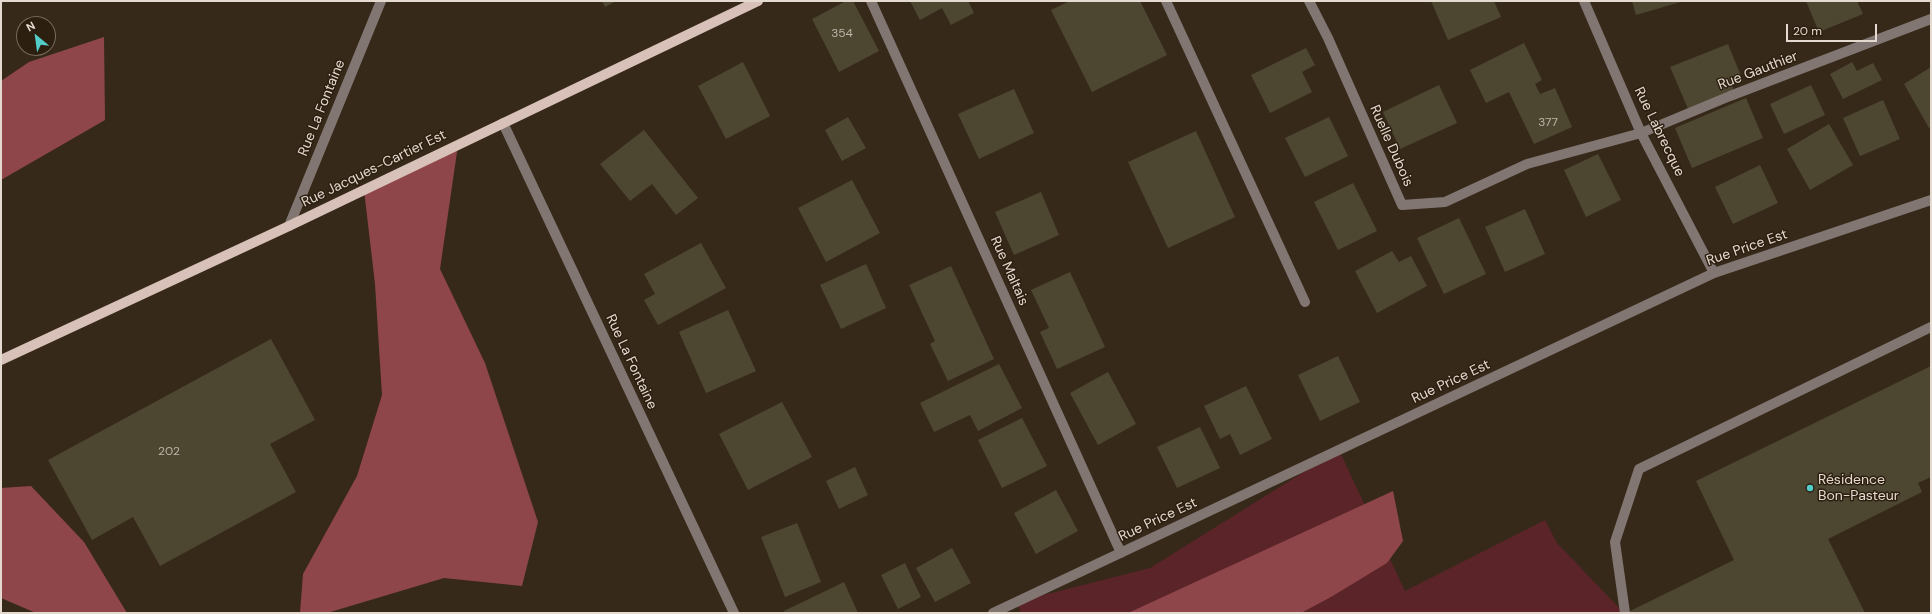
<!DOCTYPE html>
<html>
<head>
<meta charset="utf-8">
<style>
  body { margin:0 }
  #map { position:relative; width:1932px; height:614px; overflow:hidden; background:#372919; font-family:"DM Sans",sans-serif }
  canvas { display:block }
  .frame { position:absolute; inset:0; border:2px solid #e4dad0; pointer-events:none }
  .north { position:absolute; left:16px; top:16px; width:40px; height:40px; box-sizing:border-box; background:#2d1f10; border:1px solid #766a5d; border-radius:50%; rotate:331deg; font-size:11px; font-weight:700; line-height:16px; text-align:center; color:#e4dad0 }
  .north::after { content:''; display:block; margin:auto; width:14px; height:18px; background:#53cdca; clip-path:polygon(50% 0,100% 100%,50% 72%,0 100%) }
  .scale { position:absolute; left:1786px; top:24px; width:91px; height:18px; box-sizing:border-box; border:2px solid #e4dad0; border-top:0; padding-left:5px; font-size:12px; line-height:14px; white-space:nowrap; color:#e4dad0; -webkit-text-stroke:3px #2d1f10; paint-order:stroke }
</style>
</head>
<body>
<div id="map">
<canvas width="1932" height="614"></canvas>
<div class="frame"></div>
<div class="north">N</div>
<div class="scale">20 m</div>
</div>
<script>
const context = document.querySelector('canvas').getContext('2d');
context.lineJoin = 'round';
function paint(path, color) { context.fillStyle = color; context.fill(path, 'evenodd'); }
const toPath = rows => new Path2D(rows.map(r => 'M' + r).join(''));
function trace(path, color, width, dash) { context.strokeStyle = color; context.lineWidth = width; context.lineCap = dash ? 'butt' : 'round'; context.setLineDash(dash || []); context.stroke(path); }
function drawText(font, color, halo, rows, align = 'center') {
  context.font = font + ' "DM Sans",sans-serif'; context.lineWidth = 3; context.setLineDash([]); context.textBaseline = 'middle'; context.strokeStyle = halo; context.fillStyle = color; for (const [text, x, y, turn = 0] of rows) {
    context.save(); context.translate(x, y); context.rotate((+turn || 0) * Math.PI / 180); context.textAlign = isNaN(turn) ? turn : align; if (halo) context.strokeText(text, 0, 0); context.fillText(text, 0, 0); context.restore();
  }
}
paint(toPath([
  [1339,450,1405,591,1545,520,1557,543,1624,613,1021,613,1016,602,1150,568]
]), '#5a2428');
paint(toPath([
  [104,37,105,120,1,180,1,81,29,62],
  [458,145,440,269,485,363,538,522,522,586,444,578,327,613,300,613,303,574,357,476,382,395,375,284,364,190],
  [31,486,84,542,127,613,36,613,1,598,1,488],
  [1393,491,1403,541,1387,563,1331,597,1301,613,1128,613]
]), '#8f464a');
paint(toPath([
  [602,1,616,1,605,7],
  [846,1,853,1,879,51,839,72,812,19],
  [910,1,968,1,974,13,951,25,942,8,920,20],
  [1070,1,1140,1,1167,55,1092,92,1051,10],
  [1431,1,1494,1,1501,17,1448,40],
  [1632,1,1684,1,1636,15],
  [1806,1,1857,1,1863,14,1819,32],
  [1524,43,1542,80,1535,84,1540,94,1555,88,1572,127,1534,144,1509,92,1486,103,1470,70],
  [1728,44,1743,81,1732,85,1734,92,1689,111,1670,67],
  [1306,48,1315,65,1302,72,1312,92,1270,113,1251,75],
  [743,62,770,116,726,139,698,86],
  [1852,62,1857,71,1873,63,1882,80,1843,99,1830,74],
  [1931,67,1931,127,1929,128,1904,84],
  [1439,85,1457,123,1400,149,1383,112],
  [1811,85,1825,115,1784,134,1770,104],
  [1014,89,1034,133,979,159,958,114],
  [1746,98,1763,138,1692,168,1675,128],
  [1883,100,1900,139,1860,156,1843,118],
  [848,117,866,148,842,161,825,130],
  [1329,117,1348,156,1305,177,1285,138],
  [1829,124,1853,165,1810,190,1787,149],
  [644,130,698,198,676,215,652,184,630,201,600,164],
  [1196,131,1235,217,1168,248,1128,162],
  [1598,154,1621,200,1586,217,1564,170],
  [1760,165,1778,203,1733,224,1715,187],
  [852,180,880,233,826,262,798,208],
  [1353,183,1377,231,1338,250,1314,202],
  [1041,192,1059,235,1014,255,995,212],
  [1525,209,1545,254,1505,272,1485,227],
  [1459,218,1486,274,1444,294,1417,238],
  [701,243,726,288,658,325,644,300,655,294,644,274],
  [1392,251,1399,262,1411,256,1427,286,1377,313,1355,271],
  [866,264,886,308,841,329,820,285],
  [951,266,994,359,948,381,930,344,935,341,909,285],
  [1070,272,1105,347,1057,369,1040,332,1049,328,1031,290],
  [728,310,756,371,706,393,679,332],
  [271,339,315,420,270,444,296,492,160,566,133,517,92,540,48,460],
  [1338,356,1360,402,1320,421,1298,375],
  [999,364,1022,408,978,431,970,415,934,432,920,403],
  [1931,366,1931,477,1918,483,1922,492,1828,539,1865,613,1626,613,1734,560,1696,481],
  [1108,372,1136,424,1098,445,1070,393],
  [1246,386,1272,439,1240,455,1230,434,1220,439,1204,406],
  [782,402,812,457,748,490,719,434],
  [1022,418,1047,466,1002,488,978,440],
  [1200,427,1220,468,1177,488,1157,447],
  [855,467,868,495,839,509,826,481],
  [1056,490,1078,531,1036,554,1014,513],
  [797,523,821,582,785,597,761,537],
  [952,548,971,583,935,602,916,568],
  [905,563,921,597,898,609,881,575],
  [844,582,858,613,785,613,784,611]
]), '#4d4732');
trace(toPath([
  [871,1,1121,553],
  [1166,1,1305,302],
  [1309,1,1328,38,1402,205,1445,202,1527,164,1641,133,1730,96,1931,19],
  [1584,1,1641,133,1714,273],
  [503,123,734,613],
  [289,226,381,1],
  [993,613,1714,273,1931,200],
  [1625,613,1615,542,1639,469,1931,327]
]), '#817672', 10);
trace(toPath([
  [1,360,289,226,758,1]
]), '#d8c1b8', 10);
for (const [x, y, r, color] of [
  [1810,488,4,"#53cdca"]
]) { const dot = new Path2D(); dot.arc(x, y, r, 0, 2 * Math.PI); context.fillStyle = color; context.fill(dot); trace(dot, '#2d1f10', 1.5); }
drawText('12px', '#beb5a8', null, [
  ["354",842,34],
  ["377",1548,123],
  ["202",169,452]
]);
drawText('14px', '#e4dad0', '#2d1f10', [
  ["Rue Gauthier",1758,71,-21],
  ["Rue La Fontaine",322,108,-68],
  ["Rue Labrecque",1659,132,64],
  ["Ruelle Dubois",1391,146,66],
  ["Rue Jacques-Cartier Est",374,169,-26],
  ["Rue Price Est",1747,248,-19],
  ["Rue Maltais",1009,271,66],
  ["Rue La Fontaine",631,362,65],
  ["Rue Price Est",1451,382,-25],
  ["Rue Price Est",1158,520,-25]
]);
drawText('14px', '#e4dad0', '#2d1f10', [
  ["Résidence",1818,480],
  ["Bon-Pasteur",1818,496]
], 'left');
</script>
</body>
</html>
